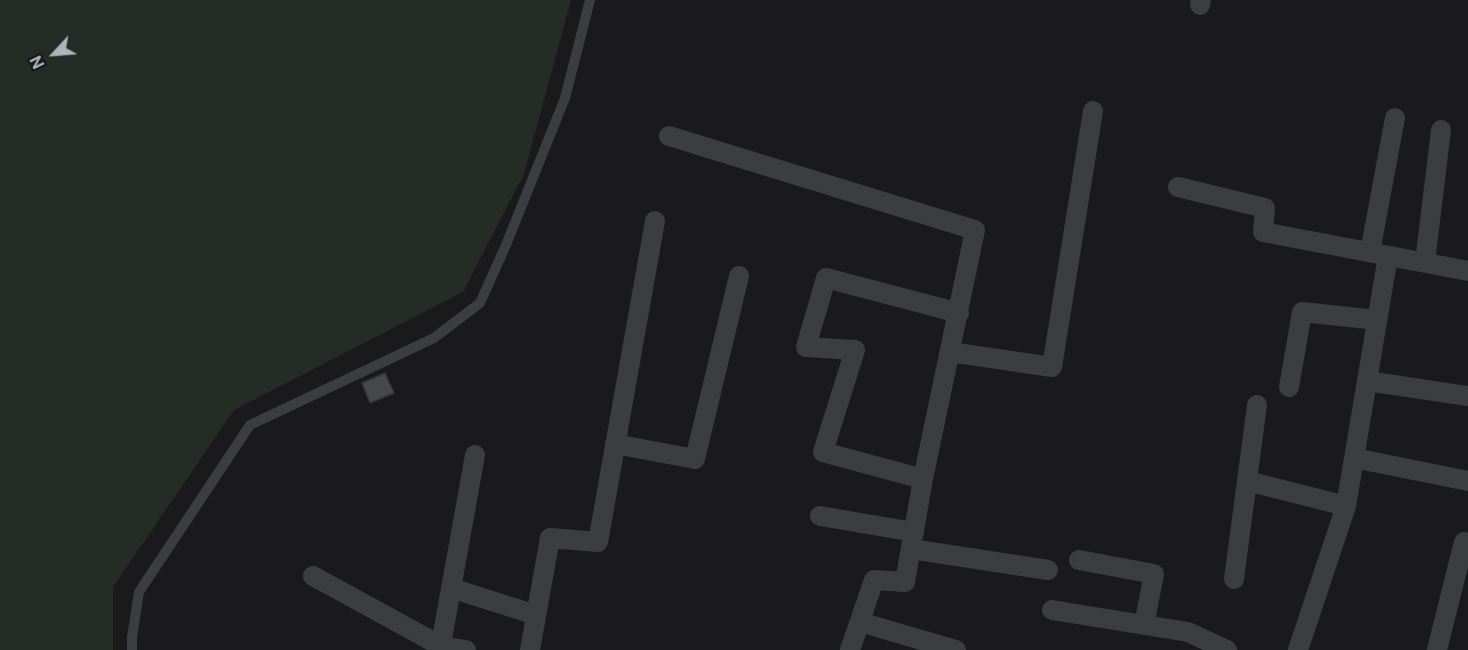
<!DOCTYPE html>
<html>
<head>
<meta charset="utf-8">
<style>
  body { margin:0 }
  #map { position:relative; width:1468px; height:650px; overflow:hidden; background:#1a1a1c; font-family:"Public Sans",sans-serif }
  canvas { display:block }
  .north { position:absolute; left:24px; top:24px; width:60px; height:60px; -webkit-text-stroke:4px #151517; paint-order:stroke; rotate:244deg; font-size:16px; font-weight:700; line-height:24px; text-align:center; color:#aeb2ba }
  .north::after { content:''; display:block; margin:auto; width:21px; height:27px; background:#aeb2ba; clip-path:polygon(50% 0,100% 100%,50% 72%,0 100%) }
</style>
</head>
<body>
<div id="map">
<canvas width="1468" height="650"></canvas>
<div class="north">N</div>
</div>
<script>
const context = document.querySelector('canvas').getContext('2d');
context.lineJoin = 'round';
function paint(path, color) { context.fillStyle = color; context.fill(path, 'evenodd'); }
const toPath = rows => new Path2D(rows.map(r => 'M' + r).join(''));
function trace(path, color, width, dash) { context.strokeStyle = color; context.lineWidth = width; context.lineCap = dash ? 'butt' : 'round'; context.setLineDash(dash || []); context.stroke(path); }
paint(toPath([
  [0,0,571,0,524,174,463,292,234,410,113,587,113,650,0,650]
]), '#252c25');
const building = toPath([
  [385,373,394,393,370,403,362,383,385,373]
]);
paint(building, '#47484c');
trace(building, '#343538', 1.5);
trace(toPath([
  [132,650,132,637,139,592,250,425,434,338,480,303,506,245,565,98,590,0]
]), '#3c3d41', 10);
trace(toPath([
  [1200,5,1201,0],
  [669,136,975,230,923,479,905,582,874,580,850,650],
  [1178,187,1265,208,1263,232,1468,271],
  [1370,252,1395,118],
  [1425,262,1441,130],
  [950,352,1052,367,1093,111],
  [1367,381,1468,396],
  [1289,387,1302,312,1377,320],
  [615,444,695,459,739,276],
  [1354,458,1468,481],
  [923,479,823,452,855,350,806,347,826,278,959,313],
  [1247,481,1346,506],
  [820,516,914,532],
  [911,549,1048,570],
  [1079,560,1154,574,1144,625],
  [313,576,441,646,466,650],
  [1234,579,1257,405],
  [451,588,536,615],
  [1052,610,1188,632,1227,650],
  [860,622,956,650],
  [440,650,475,455],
  [530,650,550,538,598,542,655,221],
  [1298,650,1346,506,1388,256],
  [1437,650,1464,542]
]), '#3c3d41', 20);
</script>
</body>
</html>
